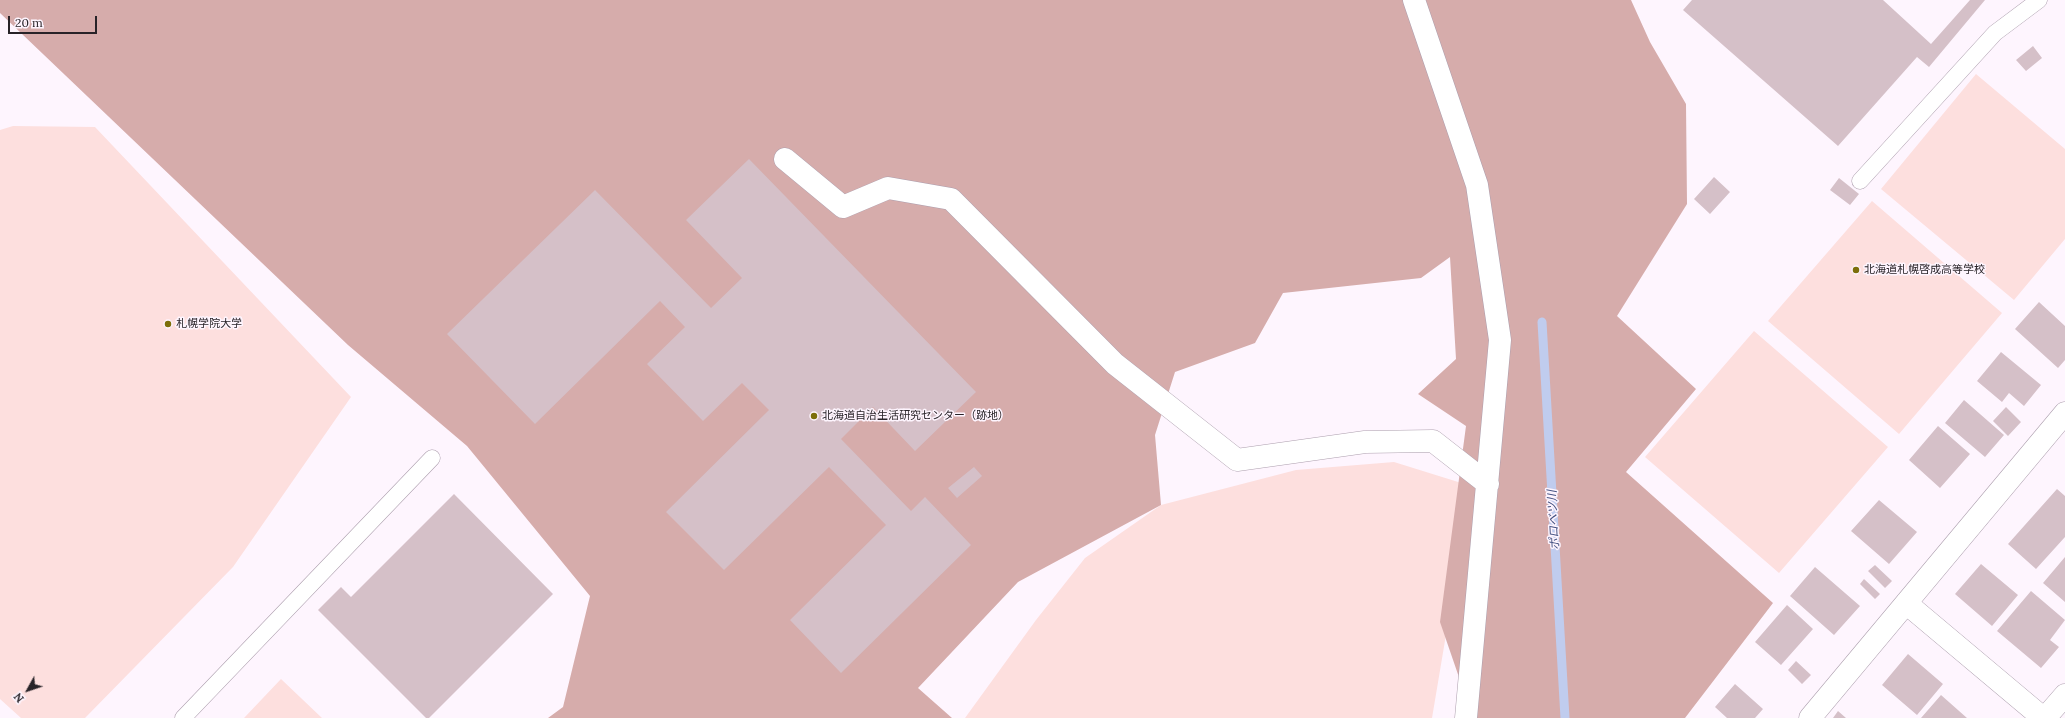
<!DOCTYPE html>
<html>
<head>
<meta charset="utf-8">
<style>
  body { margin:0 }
  #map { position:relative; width:2065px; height:718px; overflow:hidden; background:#fef5fe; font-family:Lora,serif }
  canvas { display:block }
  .north { position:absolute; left:8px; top:670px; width:40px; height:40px; -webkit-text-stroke:3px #fef5fe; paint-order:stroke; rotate:230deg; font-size:11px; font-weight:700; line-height:16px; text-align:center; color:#282328 }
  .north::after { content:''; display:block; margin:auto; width:14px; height:18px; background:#282328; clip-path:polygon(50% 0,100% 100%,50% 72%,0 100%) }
  .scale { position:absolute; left:8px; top:16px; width:89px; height:18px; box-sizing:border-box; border:2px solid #282328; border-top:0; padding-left:5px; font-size:12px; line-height:14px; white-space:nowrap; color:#282328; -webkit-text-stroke:3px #fef5fe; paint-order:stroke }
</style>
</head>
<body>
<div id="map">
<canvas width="2065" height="718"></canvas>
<div class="north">N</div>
<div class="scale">20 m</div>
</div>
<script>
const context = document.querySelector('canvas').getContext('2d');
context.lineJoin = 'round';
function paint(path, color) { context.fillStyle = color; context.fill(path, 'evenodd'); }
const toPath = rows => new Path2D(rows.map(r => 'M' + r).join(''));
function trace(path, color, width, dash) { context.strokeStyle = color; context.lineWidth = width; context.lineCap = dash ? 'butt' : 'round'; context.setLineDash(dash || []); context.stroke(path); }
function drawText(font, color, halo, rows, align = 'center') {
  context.font = font + ' Lora,"Noto Sans JP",serif'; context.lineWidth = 3; context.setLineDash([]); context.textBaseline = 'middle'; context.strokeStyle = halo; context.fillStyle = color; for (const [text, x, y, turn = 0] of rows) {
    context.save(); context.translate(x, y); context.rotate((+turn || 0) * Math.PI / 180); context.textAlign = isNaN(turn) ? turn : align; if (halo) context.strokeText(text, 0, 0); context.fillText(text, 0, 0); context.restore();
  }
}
paint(toPath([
  [1976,74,2065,149,2065,239,2014,300,1881,189],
  [13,126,95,127,351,397,233,567,85,718,21,718,0,699,0,130],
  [1872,201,2002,313,1899,434,1768,321],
  [1754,331,1888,447,1779,573,1645,457],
  [1394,462,1471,486,1432,718,965,718,1036,620,1085,558,1161,505,1296,470],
  [281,679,322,718,244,718]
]), '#fddfde');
paint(toPath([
  [0,0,1631,0,1650,42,1686,104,1687,204,1617,316,1696,389,1626,472,1773,603,1685,718,1473,718,1440,622,1466,426,1418,394,1456,359,1450,257,1421,278,1283,293,1255,343,1175,372,1155,435,1161,505,1018,582,918,688,952,718,548,718,563,707,590,596,467,446,348,345,0,13]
]), '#d6acab');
trace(toPath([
  [1542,322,1565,718]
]), '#c0ccee', 9);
paint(toPath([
  [1692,0,1883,0,1931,44,1970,0,1985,0,1929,67,1917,57,1838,146,1683,10],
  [2033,46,2042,58,2026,71,2016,60],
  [749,159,976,392,915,451,873,407,841,439,911,511,925,497,971,545,841,673,790,620,886,525,829,467,724,570,666,512,769,410,742,383,703,421,647,364,685,327,660,301,535,424,447,334,595,190,711,308,742,278,686,220],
  [1714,177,1730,192,1710,214,1694,199],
  [1839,178,1859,194,1850,205,1830,190],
  [2039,302,2065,326,2065,360,2058,368,2015,329],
  [2001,352,2041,385,2024,406,2009,393,2002,402,1977,381],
  [1964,400,2004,435,1985,457,1945,423],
  [2006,407,2021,422,2008,436,1993,421],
  [1938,426,1970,454,1940,488,1909,460],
  [974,467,982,476,957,498,948,488],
  [2057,489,2065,496,2065,537,2036,569,2008,544],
  [454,494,553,594,429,718,426,718,318,610,341,587,351,597],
  [1879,500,1917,532,1889,564,1851,531],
  [2065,557,2065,602,2043,583],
  [1981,564,2018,595,1992,626,1955,594],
  [1875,565,1892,581,1885,588,1868,571],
  [1815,567,1860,606,1834,635,1790,596],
  [1864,579,1880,594,1875,599,1860,584],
  [2031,591,2065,620,2050,640,2059,647,2041,668,1997,631],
  [1787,605,1813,629,1781,665,1755,642],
  [1908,654,1943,684,1917,715,1882,685],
  [1796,661,1811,675,1802,684,1788,670],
  [1735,684,1763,709,1755,718,1727,718,1715,707],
  [1941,695,1967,718,1921,718],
  [1838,711,1846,718,1833,718]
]), '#d5c0c8');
const lane = toPath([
  [1860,181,1995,33,2039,0],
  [183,718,432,458]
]);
const street = toPath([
  [1414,0,1477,185,1500,340,1466,718],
  [785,159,843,207,888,188,951,199,1115,364,1237,460,1365,442,1433,441,1488,484],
  [1906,603,2043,718],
  [1810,718,2065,413],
  [2045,718,2065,695]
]);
trace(lane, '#ac9ead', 17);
trace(street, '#ac9ead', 23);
trace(lane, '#fff', 16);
trace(street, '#fff', 22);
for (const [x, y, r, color] of [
  [1856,270,4,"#7c6e0a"],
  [168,324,4,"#7c6e0a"],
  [814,416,4,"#7c6e0a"]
]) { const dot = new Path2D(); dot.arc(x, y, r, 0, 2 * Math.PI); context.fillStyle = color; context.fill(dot); trace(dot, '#fef5fe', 1.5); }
drawText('11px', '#282328', '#fef5fe', [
  ["北海道札幌啓成高等学校",1864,270],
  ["札幌学院大学",176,324],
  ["北海道自治生活研究センター（跡地）",822,416]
], 'left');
drawText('italic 12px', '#455383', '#fef5fe', [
  ["ポロベツ川",1554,520,-93]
]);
</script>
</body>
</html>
